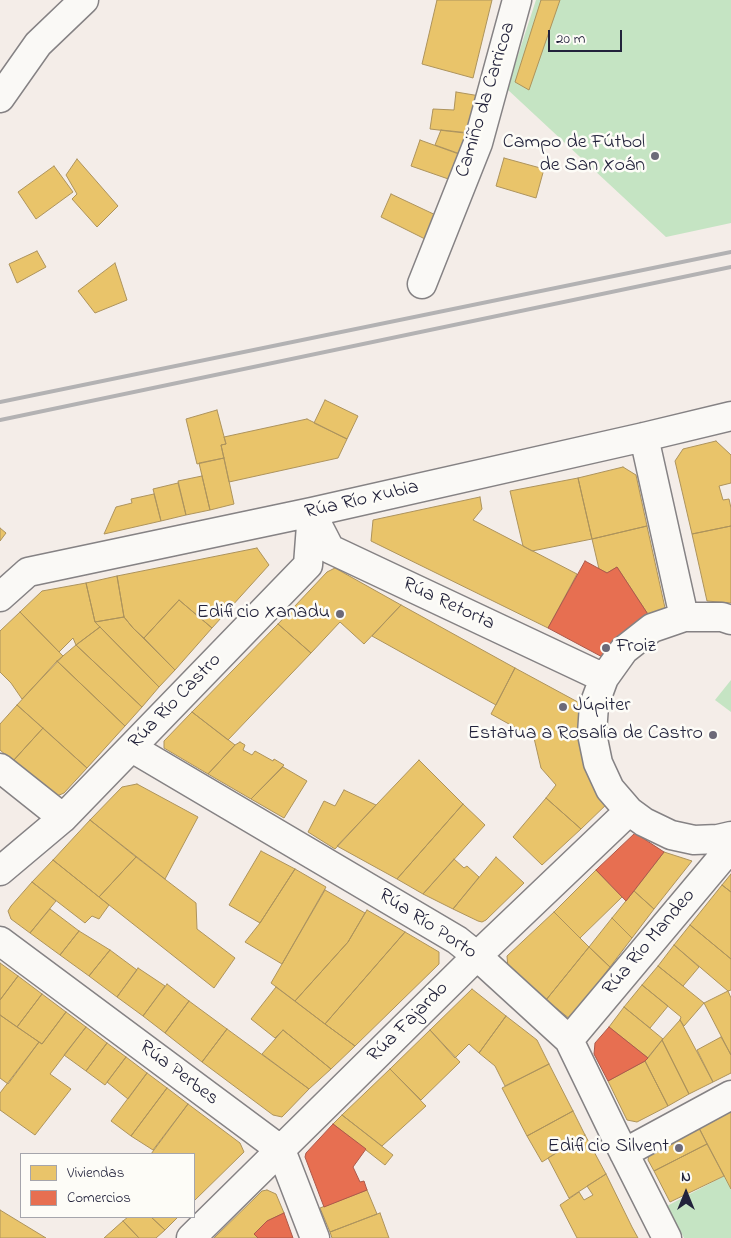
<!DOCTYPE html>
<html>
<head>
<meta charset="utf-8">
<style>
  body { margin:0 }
  #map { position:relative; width:731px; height:1238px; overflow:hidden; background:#f4ede8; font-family:"Indie Flower",sans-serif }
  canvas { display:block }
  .legend { position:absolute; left:20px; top:1153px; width:175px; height:65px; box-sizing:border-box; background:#fdfcf7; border:1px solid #a5a5ac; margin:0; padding:6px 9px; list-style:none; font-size:15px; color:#22223b }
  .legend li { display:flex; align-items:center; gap:10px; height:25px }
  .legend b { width:25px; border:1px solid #a5a5ac }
  .north { position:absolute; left:661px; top:1168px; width:50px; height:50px; -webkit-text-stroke:4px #fdfcf7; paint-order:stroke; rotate:0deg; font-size:14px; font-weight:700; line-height:20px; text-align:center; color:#22223b }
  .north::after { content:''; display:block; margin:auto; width:18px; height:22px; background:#22223b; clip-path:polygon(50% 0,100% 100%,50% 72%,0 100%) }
  .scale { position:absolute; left:548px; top:30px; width:74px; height:22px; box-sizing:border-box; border:2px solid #22223b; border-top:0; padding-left:6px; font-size:15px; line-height:18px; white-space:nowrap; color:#22223b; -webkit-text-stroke:4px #fdfcf7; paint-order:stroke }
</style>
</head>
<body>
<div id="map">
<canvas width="731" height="1238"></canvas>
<ul class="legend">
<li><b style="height:14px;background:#e9c46a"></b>Viviendas</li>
<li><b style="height:14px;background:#e76f51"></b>Comercios</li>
</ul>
<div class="north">N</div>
<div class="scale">20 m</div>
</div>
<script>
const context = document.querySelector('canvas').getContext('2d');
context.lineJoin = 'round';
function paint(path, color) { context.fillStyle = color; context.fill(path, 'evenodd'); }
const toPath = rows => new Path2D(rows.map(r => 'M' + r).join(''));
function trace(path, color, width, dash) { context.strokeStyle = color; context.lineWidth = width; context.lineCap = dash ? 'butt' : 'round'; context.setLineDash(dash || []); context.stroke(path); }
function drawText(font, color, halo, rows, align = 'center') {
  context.font = font + ' "Indie Flower",sans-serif'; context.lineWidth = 5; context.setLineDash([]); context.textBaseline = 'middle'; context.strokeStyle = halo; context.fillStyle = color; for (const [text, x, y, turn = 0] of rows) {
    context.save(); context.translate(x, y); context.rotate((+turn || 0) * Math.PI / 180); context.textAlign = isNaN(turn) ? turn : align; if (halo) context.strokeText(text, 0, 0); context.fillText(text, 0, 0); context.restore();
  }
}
paint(toPath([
  [536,0,731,0,731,223,666,237,507,89],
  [731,680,731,712,715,700],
  [724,1176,731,1189,731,1238,684,1238,667,1206]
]), '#c5e4c3');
const homes = toPath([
  [437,0,492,0,473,78,422,64,437,0],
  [541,0,560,0,529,90,515,82,541,0],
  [456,92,480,96,473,134,430,129,433,109,454,110,456,92],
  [441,130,470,133,463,155,435,145,441,130],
  [420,140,467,157,457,182,411,166,420,140],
  [504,158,544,169,536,198,496,186,504,158],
  [77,159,118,206,97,227,72,199,77,194,66,175,77,159],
  [54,166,73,192,36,219,18,192,54,166],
  [391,194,442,218,431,242,381,217,391,194],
  [37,251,46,267,17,283,9,264,37,251],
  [115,263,127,300,95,313,78,291,115,263],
  [325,400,358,416,347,439,314,423,325,400],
  [217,410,226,444,221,445,224,458,197,464,186,419,217,410],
  [307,419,347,439,338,458,229,482,221,445,226,444,224,437,307,419],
  [716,441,731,455,731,483,719,486,723,500,729,499,731,508,731,526,692,534,675,461,683,449,716,441],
  [224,458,234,504,210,510,199,463,224,458],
  [623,467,636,475,647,526,592,539,578,478,623,467],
  [202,476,210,510,186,515,178,481,202,476],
  [578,478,592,539,532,551,523,546,510,491,578,478],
  [178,483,186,515,161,521,153,489,178,483],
  [154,494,161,521,104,534,116,507,132,503,131,499,154,494],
  [480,497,482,509,473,520,577,574,548,628,371,541,373,520,480,497],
  [647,526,667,617,653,622,617,567,607,573,599,569,592,539,647,526],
  [731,526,731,603,707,601,692,534,731,526],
  [0,528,6,533,0,541,0,528],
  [257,548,269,565,212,628,179,600,144,638,133,628,124,617,117,576,257,548],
  [335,568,401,605,364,644,340,622,311,653,278,624,327,572,335,568],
  [117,576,124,617,95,622,86,583,117,576],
  [86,583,95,622,100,627,76,645,73,638,59,652,20,612,42,591,86,583],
  [179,600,212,628,175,670,144,638,179,600],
  [401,605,515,668,496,705,372,636,401,605],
  [20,612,63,656,22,699,11,683,0,672,0,631,20,612],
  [124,617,133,628,175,670,159,687,95,622,124,617],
  [278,624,311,653,228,740,192,712,278,624],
  [100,627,159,687,142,707,76,645,100,627],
  [76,645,142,707,125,726,57,661,76,645],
  [57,661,125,726,87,768,17,705,57,661],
  [515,668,587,707,610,801,581,829,546,798,556,785,541,768,534,738,491,714,515,668],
  [17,705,43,728,13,761,0,750,0,724,17,705],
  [192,712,235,745,208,774,164,748,164,741,192,712],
  [43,728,87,768,64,793,57,796,13,761,43,728],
  [240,742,245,745,243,750,252,755,255,751,273,761,274,759,284,765,251,799,208,774,235,745,240,742],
  [419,760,463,804,397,879,337,846,419,760],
  [283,767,307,781,284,818,251,799,283,767],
  [137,784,198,817,165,879,90,820,122,787,137,784],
  [344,790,376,805,335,849,308,832,324,801,335,806,344,790],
  [546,798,581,829,542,865,513,837,546,798],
  [463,804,485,825,423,894,397,879,463,804],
  [90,820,136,857,99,897,53,860,90,820],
  [261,851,295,869,260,923,229,905,261,851],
  [664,852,692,861,654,909,634,891,664,852],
  [136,857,196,903,197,929,235,958,214,988,99,897,136,857],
  [496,857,524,883,486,920,482,922,478,921,453,909,496,857],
  [454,859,464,868,467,866,479,877,453,909,423,894,454,859],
  [53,860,109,905,99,919,92,916,85,923,32,882,53,860],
  [295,869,326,887,282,964,245,942,260,923,295,869],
  [596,870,622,897,580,938,554,912,596,870],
  [731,874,731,892,722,885,731,874],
  [32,882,56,901,30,933,11,919,8,911,11,906,32,882],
  [722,885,731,892,731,959,690,925,722,885],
  [325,890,365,913,348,942,295,1001,271,983,325,890],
  [634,891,654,909,632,938,612,918,634,891],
  [50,909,79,931,60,955,30,933,50,909],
  [367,910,405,932,325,1024,295,1001,348,942,367,910],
  [554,912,589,947,546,1000,508,969,507,956,554,912],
  [612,918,632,938,610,967,589,947,612,918],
  [690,925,731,959,731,990,728,991,674,945,690,925],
  [79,931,110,950,89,976,60,955,79,931],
  [405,932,439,952,439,964,355,1046,325,1024,405,932],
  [674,945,699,967,683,986,658,966,674,945],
  [589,947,610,967,570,1019,546,1000,589,947],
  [110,950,137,970,117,997,89,976,110,950],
  [0,963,18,976,0,1000,0,963],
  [658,966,704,1003,684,1026,680,1020,681,1017,642,985,658,966],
  [138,968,165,986,143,1016,117,997,138,968],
  [18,976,42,994,17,1027,0,1015,0,1000,18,976],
  [167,984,189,1001,165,1033,143,1016,167,984],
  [642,985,668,1006,650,1028,624,1007,642,985],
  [276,987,325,1024,355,1046,331,1069,283,1030,275,1038,251,1019,276,987],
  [472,989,506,1016,479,1053,469,1044,455,1058,430,1030,472,989],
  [728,991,731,998,731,1055,704,1003,728,991],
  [42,994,66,1012,42,1044,17,1027,42,994],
  [189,1001,227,1029,202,1062,165,1033,189,1001],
  [624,1007,663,1039,648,1058,609,1027,624,1007],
  [66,1012,86,1027,50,1074,71,1089,35,1135,0,1110,0,1093,39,1042,42,1044,66,1012],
  [0,1015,39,1042,8,1084,0,1078,0,1015],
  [506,1016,537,1040,549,1064,505,1086,495,1066,479,1053,506,1016],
  [680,1020,713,1082,689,1094,662,1040,680,1020],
  [86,1027,107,1043,86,1071,64,1055,86,1027],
  [227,1029,309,1089,282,1117,273,1115,202,1062,227,1029],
  [283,1030,331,1069,309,1089,262,1054,283,1030],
  [430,1030,460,1062,421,1100,390,1069,430,1030],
  [721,1037,731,1055,731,1073,713,1082,697,1050,721,1037],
  [662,1040,689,1094,668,1106,645,1061,662,1040],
  [107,1043,126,1057,105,1085,86,1071,107,1043],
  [126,1057,147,1073,128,1099,107,1082,126,1057],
  [645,1061,668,1106,637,1122,627,1120,608,1081,645,1061],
  [549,1064,573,1111,527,1136,502,1088,549,1064],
  [390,1069,426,1106,382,1146,342,1115,390,1069],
  [147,1073,167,1088,131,1136,111,1121,147,1073],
  [167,1088,188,1104,153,1150,131,1136,167,1088],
  [188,1104,240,1143,244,1152,194,1201,194,1154,151,1154,188,1104],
  [731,1110,731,1189,699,1128,731,1110],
  [573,1111,585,1135,542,1162,527,1136,573,1111],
  [342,1115,393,1155,385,1165,333,1124,342,1115],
  [699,1128,707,1144,654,1171,648,1160,649,1154,699,1128],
  [585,1135,606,1174,569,1198,548,1158,585,1135],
  [707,1144,724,1176,670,1202,654,1171,707,1144],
  [606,1174,632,1227,638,1238,577,1238,560,1205,579,1192,584,1200,593,1195,587,1186,606,1174],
  [267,1190,276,1194,284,1213,267,1221,254,1234,258,1238,214,1238,262,1191,267,1190],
  [367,1190,377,1214,330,1232,320,1208,367,1190],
  [0,1210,46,1238,0,1238,0,1210],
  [380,1213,389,1238,332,1238,330,1232,380,1213],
  [128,1217,151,1217,165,1230,156,1238,139,1238,123,1221,128,1217],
  [151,1217,178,1217,165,1230,151,1217],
  [123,1221,139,1238,104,1238,123,1221]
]);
paint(homes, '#e9c46a');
trace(homes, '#ad935c', 1);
const shops = toPath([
  [585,561,607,573,617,567,653,622,606,659,548,628,585,561],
  [635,833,664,852,626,901,596,870,635,833],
  [609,1027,648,1058,645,1061,608,1081,594,1054,595,1043,609,1027],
  [333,1124,366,1149,353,1167,360,1182,364,1181,367,1190,324,1207,305,1157,306,1153,333,1124],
  [284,1213,293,1238,258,1238,254,1234,267,1221,284,1213]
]);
paint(shops, '#e76f51');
trace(shops, '#ac584a', 1);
const street = toPath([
  [0,98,38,44,84,0],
  [422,284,478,143,517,0],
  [644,437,684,617],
  [312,514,330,549,604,678],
  [0,597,28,572,312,512,644,437,731,416],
  [731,620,722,617,684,617,652,628,624,650,604,678,594,705,592,734,598,763,610,789,629,811,644,822,671,835,694,840,718,839,731,836],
  [132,748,457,940,477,956,569,1040,614,1133,667,1238],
  [0,768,63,818],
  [0,871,63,818,308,565,312,512],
  [0,941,281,1150,315,1238],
  [569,1040,731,847],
  [624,1153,731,1095],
  [191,1238,477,956,629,811]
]);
trace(street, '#858284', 31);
trace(street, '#faf9f6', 28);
trace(toPath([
  [0,402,731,252],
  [0,420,731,267]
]), '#b3b2b3', 4);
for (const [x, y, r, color] of [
  [655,156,5,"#6c6978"],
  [340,614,5,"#6c6978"],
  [606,648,5,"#6c6978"],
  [563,707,5,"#6c6978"],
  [713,735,5,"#6c6978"],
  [679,1148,5,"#6c6978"]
]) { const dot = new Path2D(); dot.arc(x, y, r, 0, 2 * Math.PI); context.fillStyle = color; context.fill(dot); trace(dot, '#fdfcf7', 2); }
drawText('20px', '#22223b', '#fdfcf7', [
  ["Camiño da Carricoa",487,100,-73],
  ["Rúa Río Xubia",362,501,-13],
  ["Rúa Retorta",448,605,25],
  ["Rúa Río Castro",176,702,-46],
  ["Rúa Río Porto",427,925,33],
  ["Rúa Río Mandeo",650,943,-50],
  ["Rúa Fajardo",409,1023,-45],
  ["Rúa Perbes",178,1074,37]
]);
drawText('20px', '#22223b', '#fdfcf7', [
  ["Campo de Fútbol",645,144],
  ["de San Xoán",645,167],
  ["Edificio Xanadu",330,614],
  ["Froiz",616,648,"left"],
  ["Júpiter",573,707,"left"],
  ["Estatua a Rosalía de Castro",703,735],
  ["Edificio Silvent",669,1148]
], 'right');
</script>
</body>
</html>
